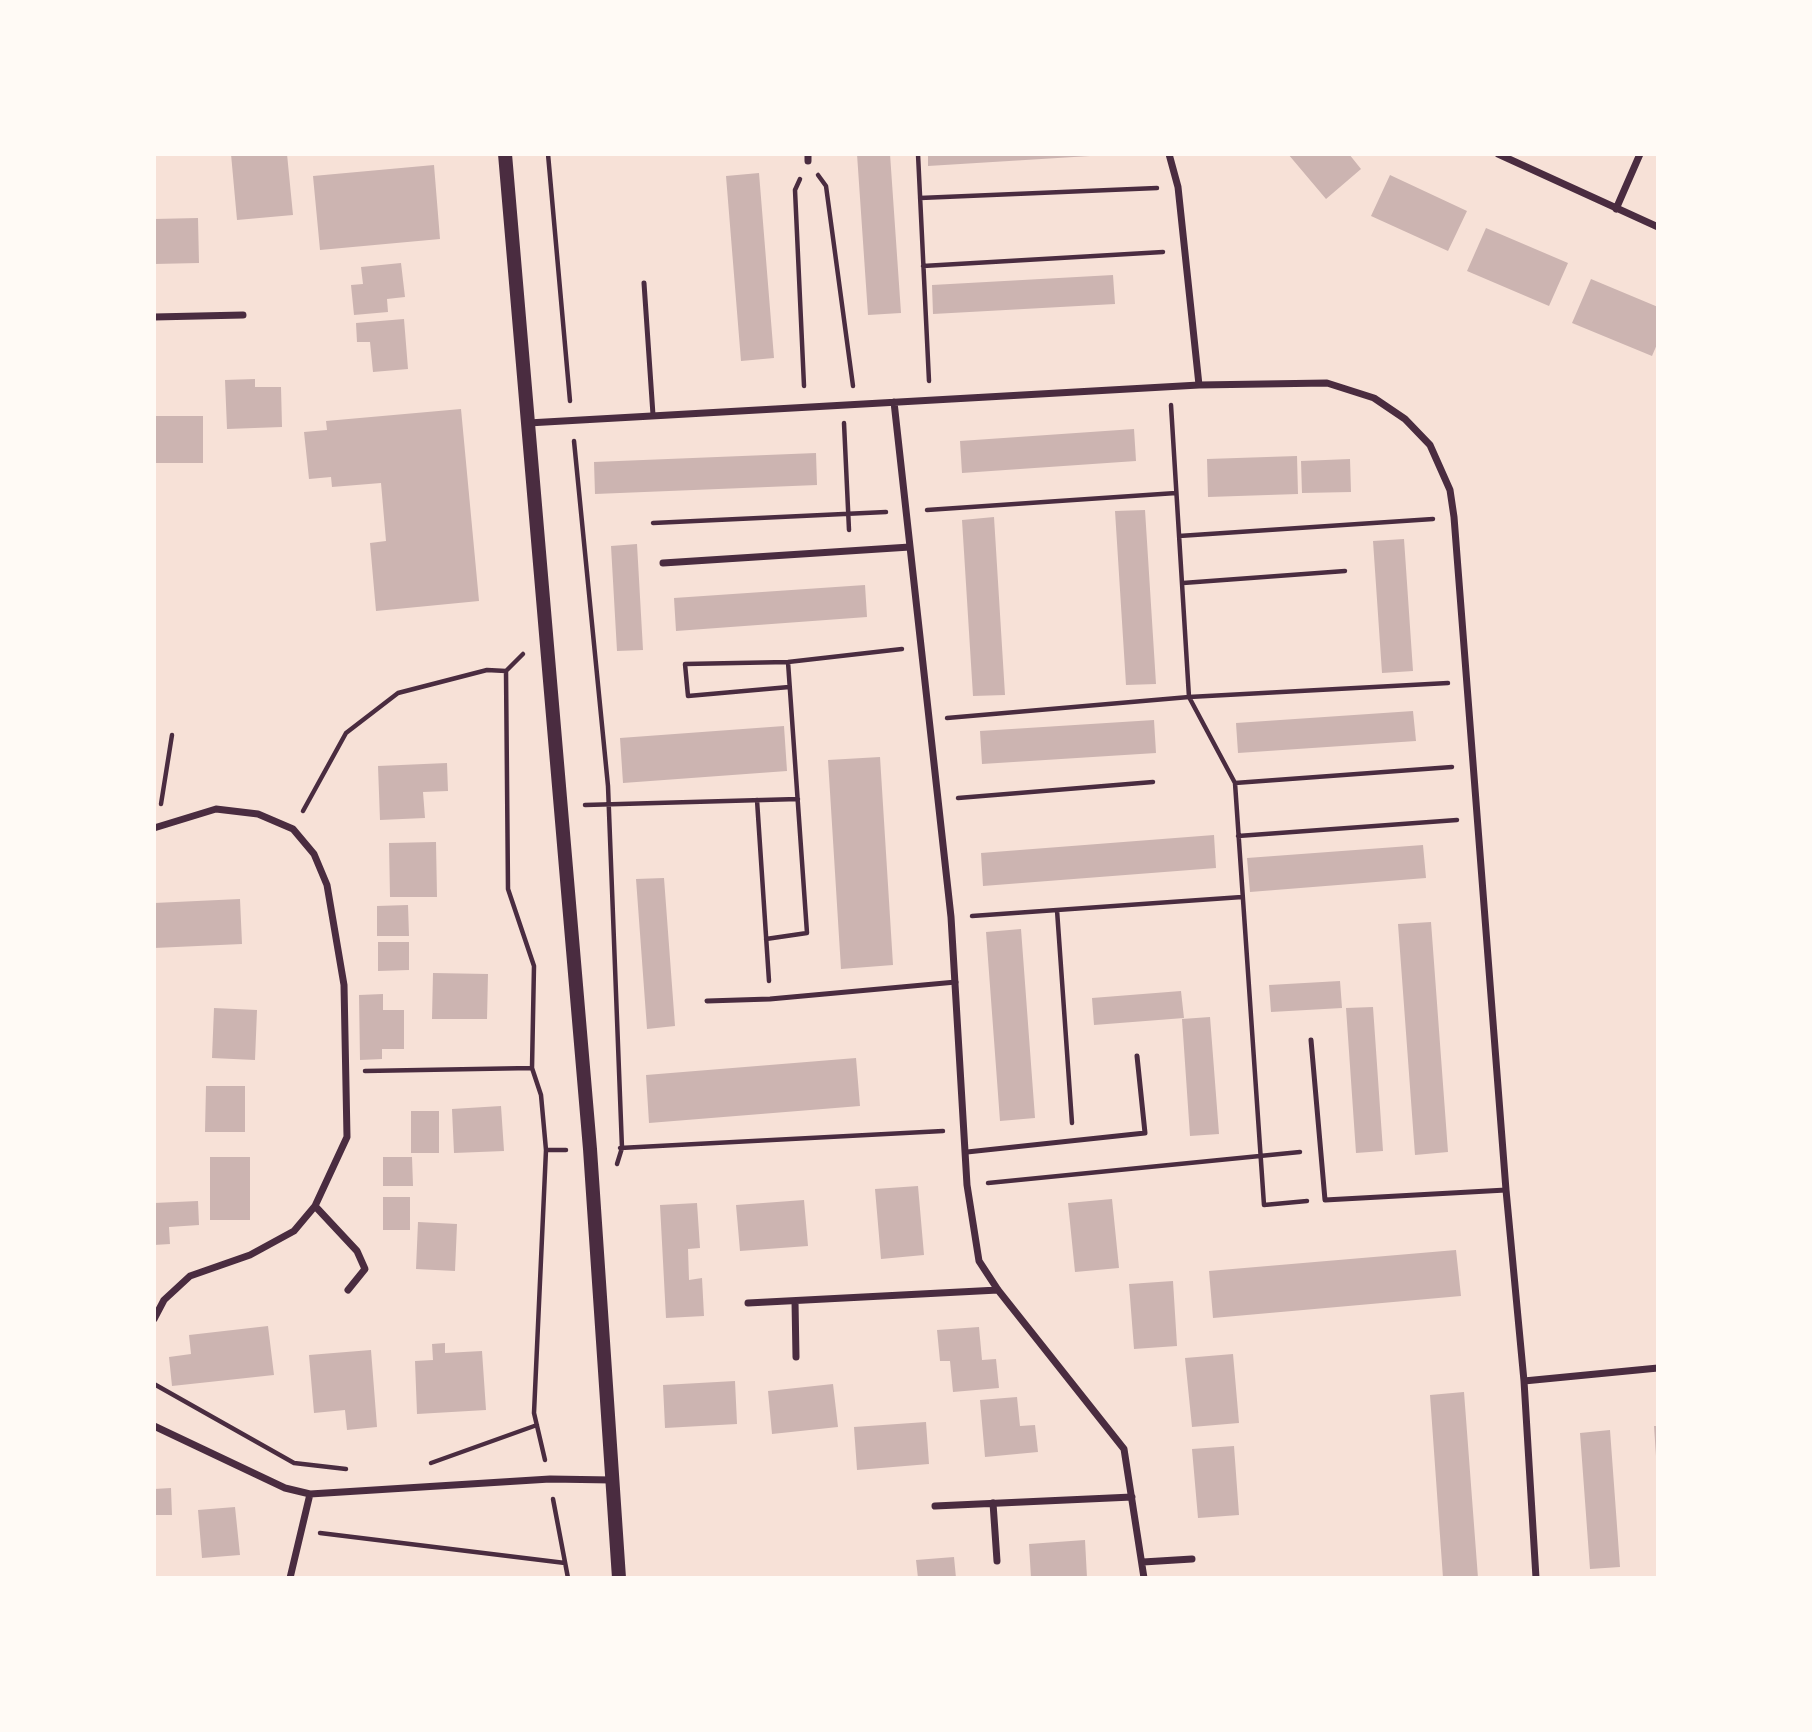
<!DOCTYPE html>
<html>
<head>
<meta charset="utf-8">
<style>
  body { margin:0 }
  #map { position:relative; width:1812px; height:1732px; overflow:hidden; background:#f7e1d7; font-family:Quicksand,sans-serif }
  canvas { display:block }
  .frame { position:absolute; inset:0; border:156px solid #fffaf5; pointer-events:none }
</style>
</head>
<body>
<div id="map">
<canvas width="1812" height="1732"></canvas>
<div class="frame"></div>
</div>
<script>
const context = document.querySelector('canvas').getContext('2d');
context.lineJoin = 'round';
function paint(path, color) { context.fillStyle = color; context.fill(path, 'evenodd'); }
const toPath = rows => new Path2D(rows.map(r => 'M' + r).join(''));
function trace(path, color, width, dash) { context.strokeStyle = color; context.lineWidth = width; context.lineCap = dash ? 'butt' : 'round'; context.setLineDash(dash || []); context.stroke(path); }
paint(toPath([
  [231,154,287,154,293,215,237,220],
  [857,154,890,154,901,313,868,315],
  [928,154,1090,154,1090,156,928,166],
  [1288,154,1349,154,1361,169,1326,199],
  [434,165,440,239,320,250,313,176],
  [759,173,774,358,741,361,726,176],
  [1390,175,1467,211,1448,251,1371,216],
  [198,218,199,263,154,264,154,219],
  [1486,228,1568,263,1549,306,1467,271],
  [401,263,405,297,387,299,388,312,354,315,351,285,363,284,361,267],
  [1113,275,1115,304,933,314,932,285],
  [1591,279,1658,307,1658,342,1652,356,1572,323],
  [404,319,408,369,373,372,370,342,357,342,356,323],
  [255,379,255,387,281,387,282,427,227,429,225,380],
  [461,409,479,601,376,611,370,543,386,541,381,483,332,487,331,477,309,479,304,432,327,430,326,421],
  [154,416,203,416,203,463,154,463],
  [1134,429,1136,461,962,473,960,441],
  [816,453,817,485,595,494,594,462],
  [1297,456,1298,494,1208,497,1207,459],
  [1350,459,1351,492,1302,493,1301,461],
  [1145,510,1156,684,1126,685,1115,511],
  [994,517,1005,695,973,696,962,520],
  [1404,539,1413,671,1382,673,1373,541],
  [637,544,643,650,617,651,611,546],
  [865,585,867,617,676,631,674,598],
  [1413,711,1416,741,1238,753,1236,723],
  [1154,720,1156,753,982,764,980,731],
  [784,726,787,771,623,783,620,738],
  [880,757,893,965,841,969,828,760],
  [447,763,448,791,423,792,425,818,380,820,378,766],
  [1214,835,1216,868,983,886,981,853],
  [436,842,437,897,390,897,389,843],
  [1423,845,1426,878,1250,892,1247,858],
  [664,878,675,1026,647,1029,636,879],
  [240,899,242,944,154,948,154,903],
  [408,905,409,936,377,936,377,906],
  [1431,922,1448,1152,1415,1155,1398,924],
  [1021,929,1035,1118,1000,1121,986,932],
  [378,942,409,942,409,970,378,971],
  [433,973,488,974,487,1019,432,1019],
  [1340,981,1342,1008,1271,1012,1269,985],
  [1181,991,1184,1018,1094,1025,1092,998],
  [383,994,383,1010,404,1010,404,1049,382,1049,382,1059,360,1060,359,995],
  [1373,1007,1383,1151,1356,1153,1346,1008],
  [214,1008,257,1010,255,1060,212,1058],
  [1210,1017,1219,1134,1190,1136,1182,1019],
  [856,1058,860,1106,649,1123,646,1075],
  [206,1086,245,1086,245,1132,205,1132],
  [501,1106,504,1151,454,1153,452,1109],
  [411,1111,439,1111,439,1153,411,1153],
  [210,1157,250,1157,250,1220,210,1220],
  [383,1157,412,1157,413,1186,383,1186],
  [918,1186,924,1255,881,1259,875,1189],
  [383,1197,410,1197,410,1230,383,1230],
  [1112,1199,1119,1268,1075,1272,1068,1203],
  [804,1200,808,1246,740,1251,736,1205],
  [198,1201,199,1225,169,1227,170,1244,154,1245,154,1203],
  [697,1203,700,1248,688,1249,689,1280,702,1278,704,1316,666,1318,660,1205],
  [418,1222,457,1224,455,1271,416,1269],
  [1456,1250,1461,1296,1213,1318,1209,1271],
  [1173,1281,1177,1346,1134,1349,1129,1284],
  [268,1326,274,1375,172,1386,169,1357,191,1354,189,1335],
  [979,1327,982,1360,996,1359,999,1388,953,1392,950,1361,940,1361,937,1330],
  [445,1343,445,1353,482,1351,486,1410,417,1414,415,1361,433,1360,432,1344],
  [371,1350,377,1427,347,1430,345,1410,314,1413,309,1355],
  [1233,1354,1239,1423,1192,1427,1185,1358],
  [735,1381,737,1424,665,1428,663,1385],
  [833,1384,838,1427,772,1434,768,1391],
  [1464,1392,1478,1578,1443,1578,1430,1395],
  [1017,1397,1020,1426,1035,1425,1038,1452,985,1457,980,1400],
  [926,1422,929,1464,857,1470,854,1427],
  [1654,1426,1658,1426,1658,1456,1656,1456],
  [1610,1430,1620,1567,1590,1569,1580,1433],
  [1234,1446,1239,1515,1198,1518,1192,1449],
  [171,1488,172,1515,154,1515,154,1489],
  [235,1507,240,1555,202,1558,198,1510],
  [1085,1540,1087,1578,1031,1578,1029,1544],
  [954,1557,956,1578,918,1578,916,1560]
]), '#ccb4b1');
trace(toPath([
  [548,154,570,401],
  [918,154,929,381],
  [818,175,826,186,853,386],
  [800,179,795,190,804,386],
  [920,198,1157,188],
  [923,266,1163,252],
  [1171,405,1189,697,1235,783,1264,1205,1307,1201],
  [844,423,849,530],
  [574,441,608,786,622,1148,617,1164],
  [927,510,1176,493],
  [653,523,886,512],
  [1179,536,1433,519],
  [1183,583,1345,571],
  [523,654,506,671,508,889,534,966,532,1068,541,1095,546,1150,534,1413,545,1460],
  [789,687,688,696,685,664,788,662,902,649],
  [947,718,1189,697,1448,683],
  [1235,783,1452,767],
  [958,798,1153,782],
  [757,800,769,981],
  [161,804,172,735],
  [585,805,798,799],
  [303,811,346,733,398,693,487,670,506,671],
  [1238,836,1457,820],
  [1057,910,1242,897],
  [972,916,1057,910,1072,1123],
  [766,939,807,933,788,662],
  [365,1071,532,1068],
  [620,1148,943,1131],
  [546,1150,566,1150],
  [988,1183,1300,1152],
  [154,1384,294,1463,346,1469],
  [431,1463,537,1425],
  [553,1499,568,1578],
  [320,1533,565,1563]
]), '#4a2c40', 4.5);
trace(toPath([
  [644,283,653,415],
  [707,1001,770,999,956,982],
  [1311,1040,1325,1200,1506,1190],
  [967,1152,1145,1133,1137,1056]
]), '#4a2c40', 5);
trace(toPath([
  [808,154,808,161],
  [1169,154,1178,187,1199,385],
  [1498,154,1658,227],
  [1616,209,1640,154],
  [154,317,243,315],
  [894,402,951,917,967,1185,979,1261,998,1290,1124,1449,1144,1578],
  [528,423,1199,385,1327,383,1374,398,1405,419,1430,445,1450,490,1454,517,1506,1190,1524,1381,1536,1578],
  [663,563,910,547],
  [154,828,216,809,258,814,293,829,314,854,327,885,344,985,347,1137,315,1206,294,1231,250,1255,190,1276,164,1300,154,1319],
  [315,1206,357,1251,365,1269,348,1290],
  [795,1301,796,1357],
  [748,1303,998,1290],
  [1524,1381,1658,1368],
  [154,1426,285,1488,310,1494,550,1479,612,1480],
  [993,1503,997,1561],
  [935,1506,1132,1497],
  [1143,1562,1192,1559],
  [290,1578,310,1494]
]), '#4a2c40', 7);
trace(toPath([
  [505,154,590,1149,619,1578]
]), '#4a2c40', 14);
</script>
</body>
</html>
